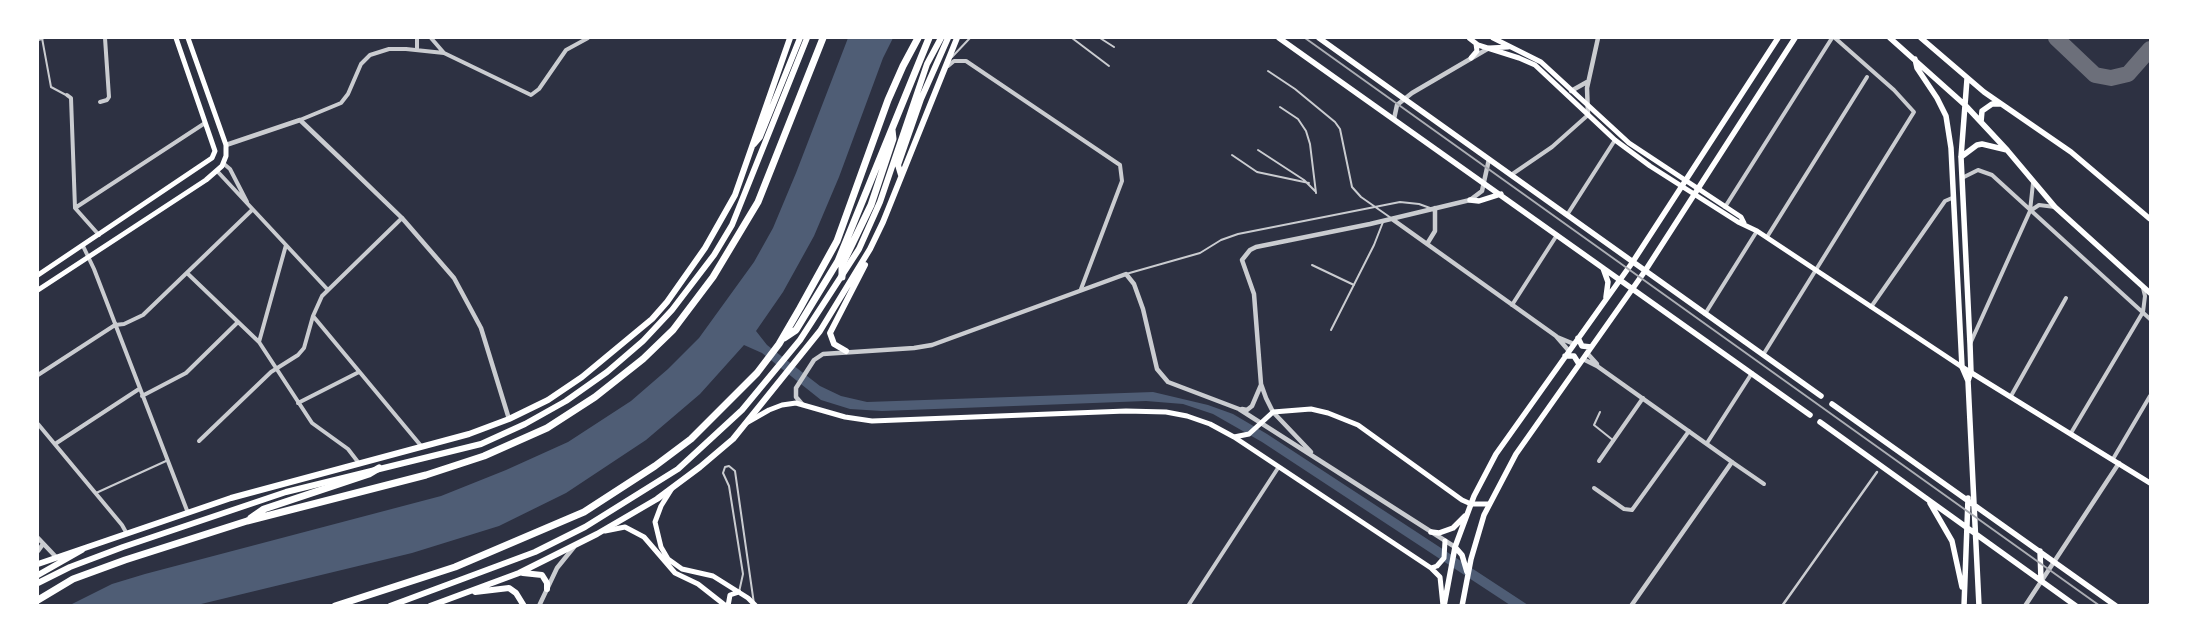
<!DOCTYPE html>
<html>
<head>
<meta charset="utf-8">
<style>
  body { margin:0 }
  #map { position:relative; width:2188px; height:643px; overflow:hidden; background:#2d3142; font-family:Overpass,sans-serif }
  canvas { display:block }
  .frame { position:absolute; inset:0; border:39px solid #fff; pointer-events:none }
</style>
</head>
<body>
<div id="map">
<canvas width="2188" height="643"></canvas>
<div class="frame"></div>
</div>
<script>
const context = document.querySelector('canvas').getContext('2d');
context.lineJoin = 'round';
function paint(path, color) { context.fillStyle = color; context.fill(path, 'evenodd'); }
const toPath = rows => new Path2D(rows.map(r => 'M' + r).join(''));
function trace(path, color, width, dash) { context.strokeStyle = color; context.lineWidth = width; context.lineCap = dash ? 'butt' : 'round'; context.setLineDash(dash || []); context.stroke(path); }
paint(toPath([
  [848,38,893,38,883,58,839,177,814,236,783,292,756,331,767,345,820,386,841,396,867,402,1153,392,1208,405,1233,414,1267,434,1528,605,1510,605,1262,442,1213,414,1183,404,1146,401,882,411,850,409,821,400,762,353,744,345,700,394,646,440,566,493,499,526,412,553,197,605,68,606,112,584,145,574,441,496,506,470,568,442,631,401,668,369,699,338,754,262,773,228,796,173]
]), '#4f5d75');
trace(toPath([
  [2056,38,2095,75,2111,78,2128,74,2150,49]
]), '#6c6f7a', 16);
trace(toPath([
  [42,38,51,87,66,95],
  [1072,38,1109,66],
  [1100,38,1114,47],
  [952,57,970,38],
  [1268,71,1295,89,1335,122,1340,129,1352,187,1361,197,1391,218],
  [1280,107,1298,119,1306,131,1310,144,1316,193],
  [1258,150,1304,180,1315,191],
  [1232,155,1257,172,1309,183],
  [1312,265,1354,285],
  [1126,274,1200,253,1221,240,1238,234,1400,202,1419,204,1430,208],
  [1331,330,1374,245,1383,222],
  [1600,412,1594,425,1614,441],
  [96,493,166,461],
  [739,592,743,574,729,486,723,473,725,467,729,466,735,471,754,604]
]), '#caccd0', 2);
trace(toPath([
  [1782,606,1877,472]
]), '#caccd0', 2.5);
trace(toPath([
  [431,38,444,53,531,95,539,89,566,50,588,38],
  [38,39,42,38],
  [417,49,417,38],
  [948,66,954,61,966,61,1120,165,1122,181,1081,289],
  [67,95,71,98,75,208,99,235],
  [100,102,107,100,109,97,105,38],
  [300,120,341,103,348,94,361,64,370,55,389,49,406,49,444,53],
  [224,164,230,169,247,202],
  [218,172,328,290],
  [1511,175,1552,147,1588,115],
  [1962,178,1978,170,1992,175,2150,319],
  [1725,207,1832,38],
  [75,208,205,123],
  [2030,211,2033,183],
  [1567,215,1615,140],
  [1767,237,1867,77],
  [83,246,94,269,188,513],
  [187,273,259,342,312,423,348,449,358,462],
  [1512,305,1557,235],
  [1871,307,1945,201,1952,198],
  [1705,314,1757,231],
  [313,316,422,447],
  [259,342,286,245],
  [1970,344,2030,211,2039,205,2055,207],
  [1763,355,1914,112,1894,90,1835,38],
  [38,375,115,325,124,324,143,315,252,210],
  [142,396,186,373,238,322],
  [2011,396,2066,298],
  [298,403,359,372],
  [38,424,122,525,127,534],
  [2071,433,2143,312,2145,296,2143,288],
  [199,441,271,372,298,355,304,348,313,316,322,296,402,218],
  [1707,443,1752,373],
  [55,444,139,389],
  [2113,459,2150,396],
  [1599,461,1643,398],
  [1732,462,1764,484],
  [1594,488,1624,509,1632,510,1689,431],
  [1188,606,1278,468]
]), '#caccd0', 4);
trace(toPath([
  [1571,91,1587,82],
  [1588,115,1587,88,1598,38],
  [1394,119,1397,105,1412,93,1489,48],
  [226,145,300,120,343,161,402,218,454,278,481,328,509,419],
  [1392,219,1556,336,1569,351],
  [1427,244,1435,231,1435,208],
  [1557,337,1574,344],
  [1587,353,1597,364],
  [1583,359,1597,366,1732,462,1631,606],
  [802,404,796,397,796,388,814,360,823,354,914,348,932,345,1126,274,1134,284,1143,309,1157,369,1168,382,1239,409,1455,547],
  [1242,409,1247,410,1252,406,1261,385],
  [1311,452,1273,412,1266,398,1261,384,1254,294,1242,260,1250,250,1256,247,1370,224,1470,200,1482,191,1489,159],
  [38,538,56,557],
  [38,551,43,544],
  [539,606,557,568,574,547],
  [2025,606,2119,463],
  [2150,606,2150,605]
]), '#caccd0', 4.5);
trace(toPath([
  [1469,38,1478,45,1519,58,1535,65,1615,140,1650,166,1738,222,1757,231,1962,367,2150,483],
  [1493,38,1541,62,1629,143,1741,217,1744,223],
  [1489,48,1508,47],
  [1471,58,1477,51,1476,44],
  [38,275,212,158,215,151,176,38],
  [38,290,206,180,222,166,226,156,226,145,188,38],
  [748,422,769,410,782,405,796,403,845,417,872,421,1126,411,1166,412,1187,416,1210,424,1234,437,1431,568,1440,577,1443,606],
  [1234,437,1249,434,1273,412,1311,409,1328,413,1358,425,1462,500,1471,504,1489,504],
  [671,490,661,506,655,522,661,547,668,559,682,569,713,576,748,598,756,606],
  [605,531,625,527,644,537,675,573,698,584,726,606],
  [1431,568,1437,566,1444,558,1445,541],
  [728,606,730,595,739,592]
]), '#fff', 5);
trace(toPath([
  [1279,38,1810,415],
  [1319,38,1821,396],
  [1890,38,1965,105,2007,150,2055,207,2150,293],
  [1921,38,1984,92,2071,152,2150,219],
  [1915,59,1917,68,1937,98,1946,116,1951,148,1962,367,1968,381,1979,606],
  [1967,79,1961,157,1970,344,1971,372,1968,381],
  [1981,122,1982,111,1992,104,1999,104],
  [1961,157,1977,145,1982,144,2007,150],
  [1470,200,1479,201,1501,194],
  [1603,268,1608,282,1606,297],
  [1578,338,1582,346,1591,347],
  [1565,356,1574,356,1579,364],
  [1832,404,2116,606],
  [1820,422,2076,606],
  [1930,503,1952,541,1962,587],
  [1431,532,1439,533,1453,528,1465,516],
  [1455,547,1462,555,1467,572],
  [2040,551,2041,580],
  [1444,606,1455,547,1474,496,1496,454,1632,263,1778,38],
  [1462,606,1471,559,1484,515,1516,454,1645,271,1795,38],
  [1964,606,1968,498]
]), '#fff', 5.5);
trace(toPath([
  [754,144,760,137,800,38],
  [901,175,898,165,921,99,948,38],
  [846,351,834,344,830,333,865,265],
  [38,564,231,498,469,434,509,419,548,400,582,377,652,319,667,302,705,248,735,195,790,38],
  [523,573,542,575,547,583,547,589],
  [38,575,82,550],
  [38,583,70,567,123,547,286,492,481,444,525,424,566,401,607,372,643,341,672,310,714,255,732,225,807,38],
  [475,592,509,588,516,593,524,606],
  [390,606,535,552,585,527,678,469,742,410,800,340,859,249,880,202,927,64,941,38],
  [430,606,519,573,597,534,657,499,700,467,733,439,820,331,870,249,883,222,957,38]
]), '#fff', 6);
trace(toPath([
  [842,277,842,265,871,205,893,139,892,130],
  [784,338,796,330,838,261,929,38],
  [251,518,264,509,369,474,379,468],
  [38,600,73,579,125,560,247,521,426,475,484,456,547,428,595,397,643,359,673,330,713,277,758,202,823,38],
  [335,606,455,567,584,512,655,466,691,439,757,373,779,344,800,308,837,241,888,100,903,66,918,38]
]), '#fff', 7);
trace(toPath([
  [1305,38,2100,606]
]), '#abadb3', 2);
</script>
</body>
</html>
